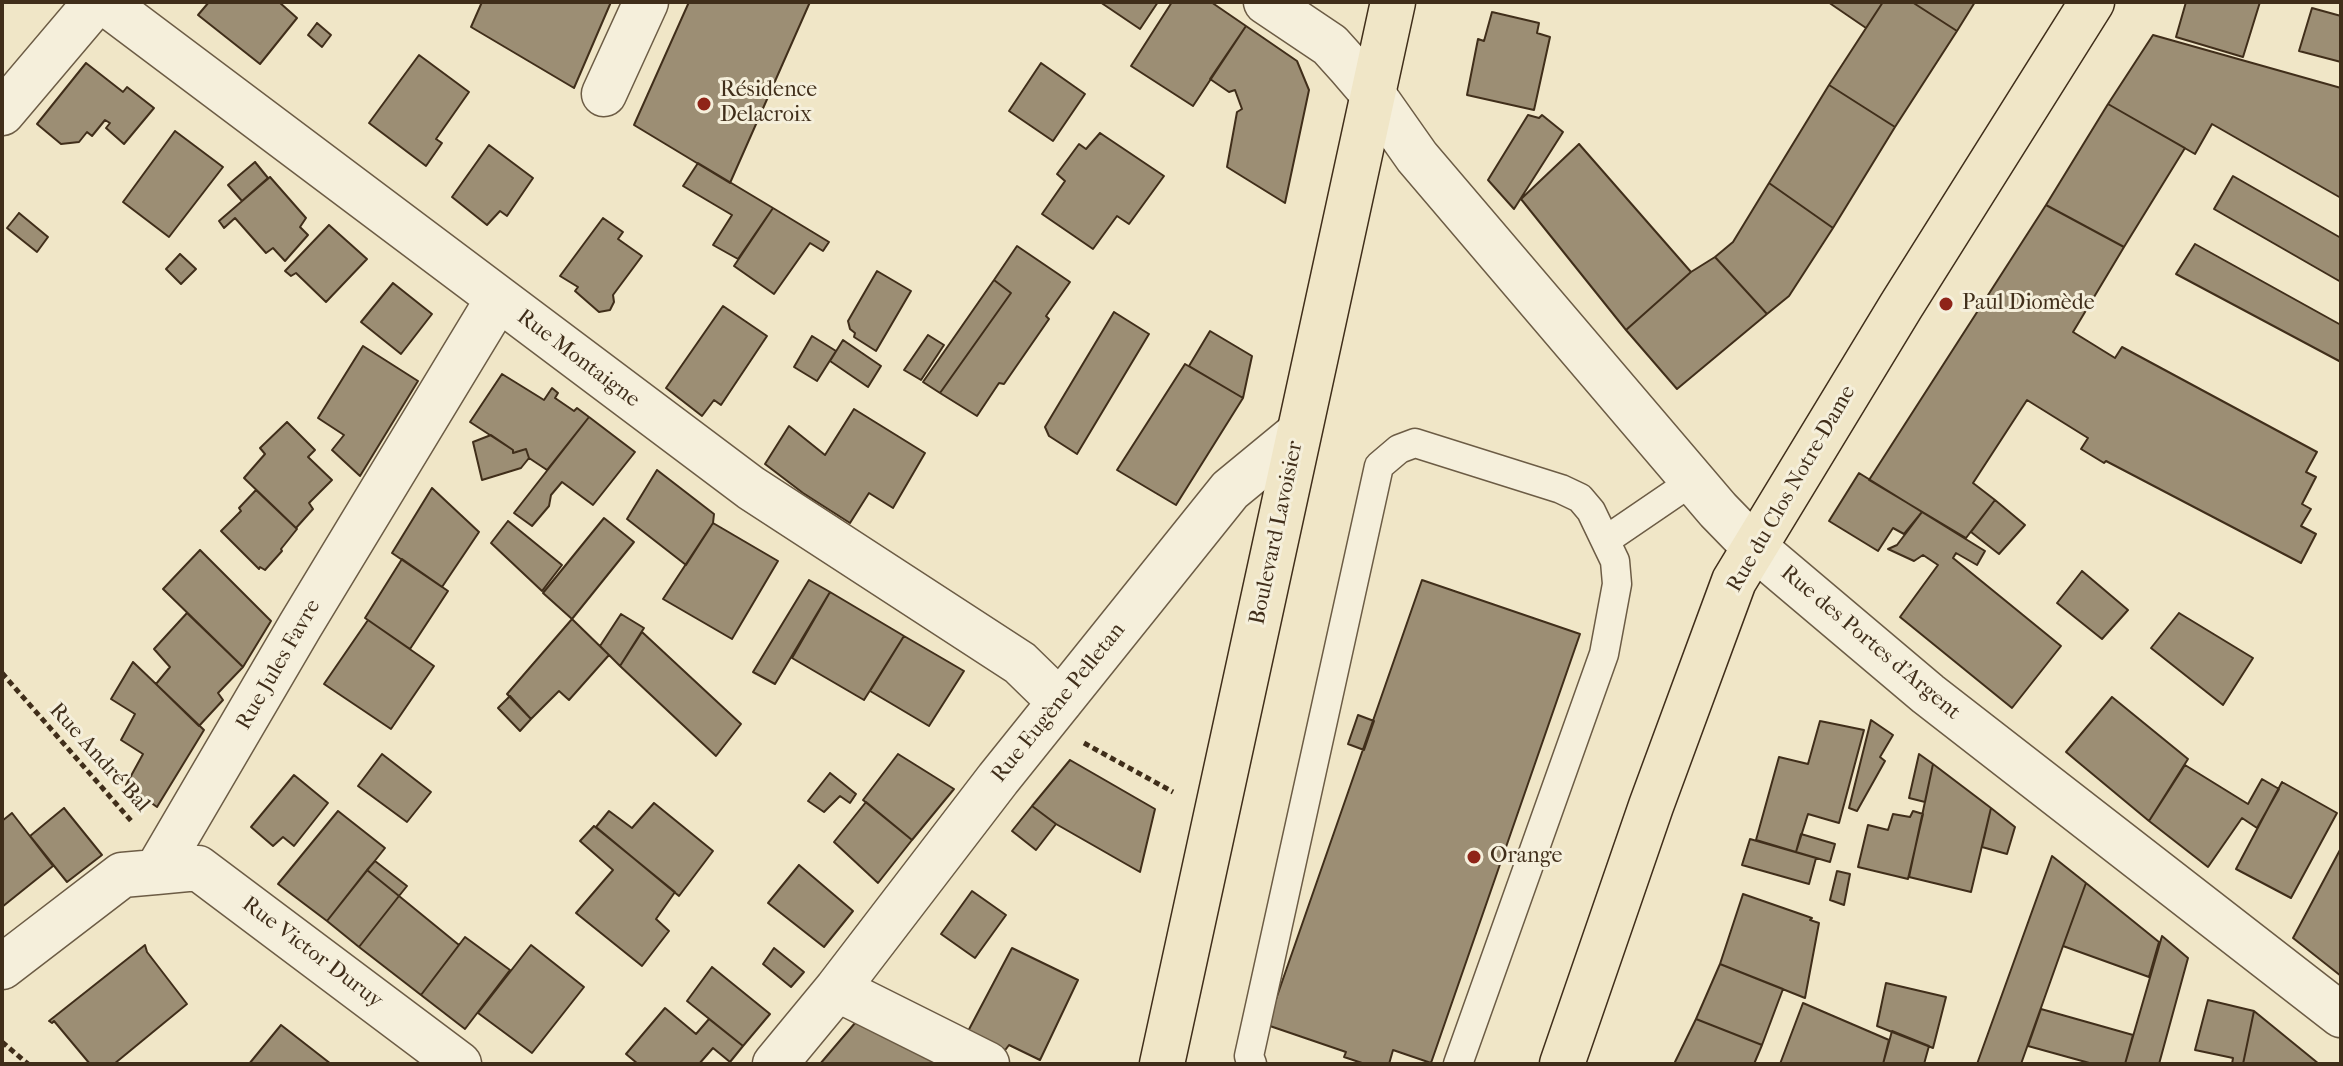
<!DOCTYPE html>
<html>
<head>
<meta charset="utf-8">
<style>
  body { margin:0 }
  #map { position:relative; width:2343px; height:1066px; overflow:hidden; background:#f0e6c7; font-family:"IM FELL French Canon",serif }
  canvas { display:block }
  .frame { position:absolute; inset:0; border:4px solid #402e1a; pointer-events:none }
</style>
</head>
<body>
<div id="map">
<canvas width="2343" height="1066"></canvas>
<div class="frame"></div>
</div>
<script>
const context = document.querySelector('canvas').getContext('2d');
context.lineJoin = 'round';
function paint(path, color) { context.fillStyle = color; context.fill(path, 'evenodd'); }
const toPath = rows => new Path2D(rows.map(r => 'M' + r).join(''));
function trace(path, color, width, dash) { context.strokeStyle = color; context.lineWidth = width; context.lineCap = dash ? 'butt' : 'round'; context.setLineDash(dash || []); context.stroke(path); }
function drawText(font, color, halo, rows, align = 'center') {
  context.font = font + ' "IM FELL French Canon",serif'; context.lineWidth = 6; context.setLineDash([]); context.textBaseline = 'middle'; context.strokeStyle = halo; context.fillStyle = color; for (const [text, x, y, turn = 0] of rows) {
    context.save(); context.translate(x, y); context.rotate((+turn || 0) * Math.PI / 180); context.textAlign = isNaN(turn) ? turn : align; if (halo) context.strokeText(text, 0, 0); context.fillText(text, 0, 0); context.restore();
  }
}
const building = toPath([
  [209,2,279,2,297,18,260,64,198,15,209,2],
  [482,2,611,2,574,88,471,27,482,2],
  [689,2,810,2,730,183,634,125,689,2],
  [1100,2,1158,2,1140,29,1100,2],
  [1172,2,1211,2,1246,26,1193,106,1131,66,1172,2],
  [1828,2,1883,2,1866,28,1828,2],
  [1883,2,1912,2,1957,31,1895,127,1829,85,1883,2],
  [1912,2,1975,2,1957,31,1912,2],
  [2186,2,2260,2,2243,57,2176,37,2186,2],
  [2312,8,2341,16,2341,62,2299,51,2312,8],
  [1492,12,1539,23,1537,33,1550,37,1534,110,1467,95,1478,39,1484,41,1492,12],
  [317,23,331,35,322,47,308,35,317,23],
  [1246,26,1297,61,1309,90,1285,203,1227,167,1237,112,1242,109,1235,90,1229,92,1210,79,1246,26],
  [2153,35,2341,88,2341,198,2212,124,2195,154,2108,104,2153,35],
  [419,55,469,92,436,139,442,143,426,166,369,123,419,55],
  [86,63,123,92,127,87,154,108,124,144,106,128,110,123,105,120,92,136,87,132,79,142,61,144,37,124,86,63],
  [1041,63,1085,94,1053,141,1009,111,1041,63],
  [1829,85,1895,127,1833,228,1769,183,1829,85],
  [2108,104,2185,148,2124,247,2046,205,2108,104],
  [1528,115,1539,118,1542,115,1563,132,1514,209,1488,180,1528,115],
  [175,131,223,167,169,237,123,202,175,131],
  [1100,133,1164,176,1129,224,1117,216,1093,249,1042,214,1065,181,1057,174,1079,144,1086,149,1100,133],
  [1579,144,1691,272,1626,330,1521,199,1579,144],
  [489,145,533,178,507,216,500,211,487,225,452,197,489,145],
  [255,162,268,178,242,201,228,185,255,162],
  [698,163,773,208,738,259,713,245,732,215,683,186,698,163],
  [2233,176,2341,238,2341,282,2214,209,2233,176],
  [270,177,306,218,300,227,308,235,285,261,273,248,266,253,235,218,224,228,219,221,270,177],
  [1769,183,1833,228,1789,296,1767,314,1715,257,1733,242,1769,183],
  [2046,205,2124,247,2073,332,2115,358,2122,347,2317,452,2306,472,2316,477,2302,504,2311,509,2301,526,2316,534,2301,563,2106,461,2104,463,2081,449,2088,438,2027,400,1973,483,1995,500,1966,538,1869,480,2046,205],
  [773,208,829,242,823,251,810,243,774,294,734,266,773,208],
  [19,213,48,237,37,252,7,228,19,213],
  [603,218,623,232,618,239,642,256,613,295,614,302,610,310,599,312,575,291,578,287,560,276,603,218],
  [329,225,367,259,326,302,296,273,291,276,285,271,329,225],
  [2195,244,2341,325,2341,362,2176,274,2195,244],
  [1017,246,1070,282,1046,316,1049,319,1004,384,999,383,977,416,940,393,1011,293,994,280,1017,246],
  [180,254,196,269,181,284,166,269,180,254],
  [1715,257,1767,314,1677,389,1626,330,1691,272,1715,257],
  [877,271,911,291,876,351,854,337,855,333,850,329,848,321,877,271],
  [994,280,1011,293,940,393,923,382,994,280],
  [393,283,432,314,401,354,361,322,393,283],
  [723,306,767,336,721,405,714,400,702,416,666,388,723,306],
  [1114,312,1149,334,1077,454,1049,436,1045,427,1114,312],
  [1210,331,1252,356,1243,398,1189,366,1210,331],
  [928,335,944,345,921,380,904,370,928,335],
  [812,336,836,351,817,381,794,367,812,336],
  [843,340,881,366,868,387,830,361,843,340],
  [363,346,418,381,360,476,332,450,344,435,318,418,363,346],
  [1185,364,1243,398,1176,505,1117,470,1185,364],
  [502,374,544,400,552,388,558,393,555,398,574,411,577,408,589,417,547,470,529,458,526,449,513,453,513,450,470,422,502,374],
  [854,409,925,453,893,508,869,493,850,523,803,493,765,464,789,426,825,455,854,409],
  [589,417,635,452,593,505,562,482,551,495,549,506,532,526,514,513,589,417],
  [287,422,315,450,308,457,332,480,309,503,313,509,296,528,244,478,265,454,260,448,287,422],
  [491,435,513,450,513,453,526,449,529,458,521,468,482,480,473,442,491,435],
  [657,470,714,514,713,523,686,565,627,519,657,470],
  [1859,473,1922,512,1904,534,1893,528,1878,551,1829,521,1859,473],
  [432,488,479,532,442,587,392,553,432,488],
  [256,490,297,529,281,549,282,551,265,570,260,567,259,569,221,531,241,511,239,508,256,490],
  [1995,500,2025,525,1999,554,1971,532,1995,500],
  [1922,512,1985,551,1977,565,1956,553,1953,558,2061,646,2012,708,1900,617,1938,565,1923,555,1914,561,1888,549,1897,545,1922,512],
  [604,518,634,542,572,619,543,593,604,518],
  [508,521,562,565,542,591,491,543,508,521],
  [713,523,778,561,732,639,663,599,713,523],
  [200,550,271,621,243,667,163,589,200,550],
  [402,559,448,591,410,649,365,618,402,559],
  [2082,571,2128,610,2102,639,2057,603,2082,571],
  [809,580,830,592,775,684,753,672,809,580],
  [1422,580,1580,634,1431,1063,1393,1050,1389,1064,1365,1064,1344,1057,1346,1052,1267,1025,1422,580],
  [830,592,904,636,864,700,792,658,830,592],
  [187,613,243,667,218,693,223,700,199,726,156,684,170,667,154,649,187,613],
  [2179,613,2253,658,2223,705,2151,648,2179,613],
  [621,614,644,628,620,666,600,646,621,614],
  [572,619,609,655,569,700,559,691,531,719,507,694,572,619],
  [368,620,434,666,391,729,324,684,368,620],
  [642,632,741,724,716,756,620,666,642,632],
  [904,636,964,671,929,726,870,691,904,636],
  [133,662,204,730,157,807,126,785,143,754,121,740,135,714,111,699,133,662],
  [510,696,531,719,520,731,498,708,510,696],
  [2112,697,2188,759,2149,821,2066,752,2112,697],
  [1358,715,1374,721,1364,750,1348,744,1358,715],
  [1871,720,1893,735,1880,757,1885,761,1857,811,1849,808,1871,720],
  [1820,721,1864,730,1839,823,1808,814,1796,852,1756,840,1779,757,1808,764,1820,721],
  [382,754,431,792,407,822,358,786,382,754],
  [898,754,954,789,912,840,863,800,898,754],
  [1919,754,1933,764,1925,802,1909,798,1919,754],
  [1070,760,1155,809,1140,872,1056,824,1032,806,1070,760],
  [1933,764,1991,808,1971,892,1909,877,1933,764],
  [2185,765,2248,804,2262,779,2279,789,2257,828,2242,818,2208,867,2149,821,2185,765],
  [830,773,856,794,850,803,840,796,824,812,808,801,830,773],
  [294,775,328,803,294,846,283,837,273,846,251,827,294,775],
  [2282,782,2337,813,2291,898,2236,869,2282,782],
  [866,802,912,840,878,883,834,842,866,802],
  [654,803,713,851,679,896,596,827,609,811,632,828,654,803],
  [1032,806,1056,824,1036,850,1012,831,1032,806],
  [64,808,102,855,67,882,30,836,64,808],
  [1991,808,2015,827,2007,854,1982,847,1991,808],
  [338,811,385,848,327,921,278,884,338,811],
  [1913,811,1923,814,1908,879,1858,867,1868,825,1888,830,1893,814,1910,817,1913,811],
  [12,813,53,866,2,907,2,821,12,813],
  [594,826,675,892,656,919,669,931,642,966,576,913,613,870,580,841,594,826],
  [1801,834,1835,844,1830,862,1796,852,1801,834],
  [1750,839,1816,858,1809,884,1742,865,1750,839],
  [2341,848,2341,976,2293,938,2341,848],
  [2052,856,2086,883,2063,946,2021,1064,1977,1064,2052,856],
  [375,861,407,886,399,896,367,870,375,861],
  [799,865,853,911,824,947,768,903,799,865],
  [367,870,399,896,359,947,327,921,367,870],
  [1837,871,1850,874,1844,905,1830,900,1837,871],
  [2086,883,2159,942,2149,977,2063,946,2086,883],
  [972,891,1006,915,975,958,941,934,972,891],
  [1743,894,1812,918,1810,920,1819,923,1805,998,1720,964,1743,894],
  [399,896,459,945,421,995,359,947,399,896],
  [2162,936,2188,958,2159,1064,2125,1064,2162,936],
  [465,937,510,970,465,1029,421,995,465,937],
  [145,945,147,952,187,1004,114,1064,90,1064,54,1021,52,1023,49,1021,145,945],
  [531,945,584,987,532,1053,478,1013,531,945],
  [774,948,804,972,791,987,763,964,774,948],
  [1012,948,1078,980,1040,1060,1009,1045,1003,1053,966,1035,1012,948],
  [1720,964,1783,989,1762,1045,1696,1019,1720,964],
  [712,967,770,1014,743,1046,687,1001,712,967],
  [1886,983,1946,997,1933,1048,1877,1026,1886,983],
  [2208,1000,2254,1011,2243,1064,2232,1064,2233,1058,2195,1050,2208,1000],
  [1803,1003,1889,1040,1883,1064,1780,1064,1803,1003],
  [665,1008,696,1034,709,1019,743,1046,730,1062,713,1048,699,1064,638,1064,626,1054,665,1008],
  [2041,1009,2133,1035,2125,1064,2093,1064,2028,1046,2041,1009],
  [2254,1011,2319,1064,2243,1064,2254,1011],
  [861,1016,960,1064,820,1064,861,1016],
  [1696,1019,1762,1045,1754,1064,1674,1064,1696,1019],
  [281,1025,331,1064,249,1064,281,1025],
  [1892,1031,1929,1046,1924,1064,1883,1064,1892,1031]
]);
paint(building, '#9c8e74');
trace(building, '#402e1a', 2);
const lane = toPath([
  [1606,540,1694,480],
  [1252,1064,1249,1056,1379,466,1399,449,1415,443,1561,489,1580,498,1591,511,1615,561,1617,584,1604,654,1458,1064]
]);
const street = toPath([
  [104,2,751,488,1020,663,1060,702],
  [1266,2,1330,45,1348,65,1372,93,1417,157,1718,510,1754,547,1928,694,2341,1015],
  [604,94,646,2],
  [2,113,96,2],
  [156,872,198,868,459,1064],
  [2,967,122,875,156,872,300,626,498,299],
  [837,989,987,1064],
  [775,1064,837,989,998,779,1230,490,1298,434]
]);
const primary = toPath([
  [1162,1064,1393,2],
  [1562,1064,1651,806,1734,581,1901,306,2092,2]
]);
trace(lane, '#6c5c45', 31);
trace(street, '#6c5c45', 47);
trace(primary, '#402e1a', 47);
trace(toPath([
  [2,673,133,823],
  [1084,743,1173,792],
  [2,1042,28,1064]
]), '#402e1a', 5, [6, 4]);
trace(lane, '#f5efdb', 28);
trace(street, '#f5efdb', 44);
trace(primary, '#f0e6c7', 44);
for (const [x, y, r, color] of [
  [704,104,8,"#8f2418"],
  [1946,304,8,"#8f2418"],
  [1474,857,8,"#8f2418"]
]) { const dot = new Path2D(); dot.arc(x, y, r, 0, 2 * Math.PI); context.fillStyle = color; context.fill(dot); trace(dot, '#f5efdb', 3); }
drawText('22px', '#402e1a', '#f5efdb', [
  ["Résidence",720,91],
  ["Delacroix",720,116],
  ["Paul Diomède",1962,304],
  ["Orange",1490,857]
], 'left');
drawText('22px', '#402e1a', '#f5efdb', [
  ["Rue Montaigne",578,359,37],
  ["Rue du Clos Notre-Dame",1792,489,-60],
  ["Boulevard Lavoisier",1277,533,-78],
  ["Rue des Portes d'Argent",1870,643,40],
  ["Rue Jules Favre",279,665,-60],
  ["Rue Eugène Pelletan",1059,703,-51],
  ["Rue André Bal",99,758,48],
  ["Rue Victor Duruy",312,953,37]
]);
</script>
</body>
</html>
